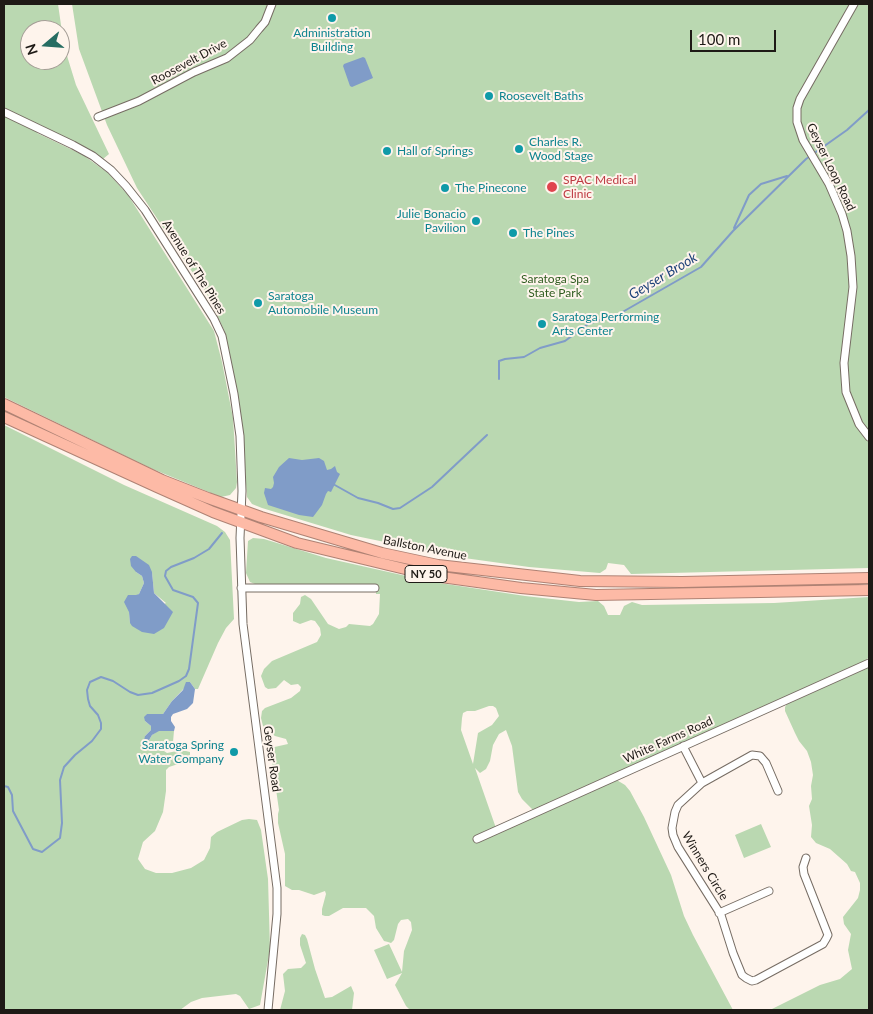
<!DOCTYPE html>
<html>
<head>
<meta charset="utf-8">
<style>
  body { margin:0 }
  #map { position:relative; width:873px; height:1014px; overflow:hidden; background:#fef4ec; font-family:Lato,sans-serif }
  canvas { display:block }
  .frame { position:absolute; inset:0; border:5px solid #1e1a16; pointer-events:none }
  .north { position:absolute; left:20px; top:20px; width:50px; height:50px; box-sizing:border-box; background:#fef4ec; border:1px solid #a49d96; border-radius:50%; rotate:252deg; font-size:14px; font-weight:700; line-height:20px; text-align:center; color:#1e1a16 }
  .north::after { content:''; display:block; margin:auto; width:18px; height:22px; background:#266d62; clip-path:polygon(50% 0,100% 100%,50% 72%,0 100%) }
  .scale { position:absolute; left:690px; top:30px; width:86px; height:22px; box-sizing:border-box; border:2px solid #1e1a16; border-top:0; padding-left:6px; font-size:15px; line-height:18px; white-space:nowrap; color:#1e1a16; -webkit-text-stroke:4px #fef4ec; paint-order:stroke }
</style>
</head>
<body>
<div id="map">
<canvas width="873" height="1014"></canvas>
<div class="frame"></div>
<div class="north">N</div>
<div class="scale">100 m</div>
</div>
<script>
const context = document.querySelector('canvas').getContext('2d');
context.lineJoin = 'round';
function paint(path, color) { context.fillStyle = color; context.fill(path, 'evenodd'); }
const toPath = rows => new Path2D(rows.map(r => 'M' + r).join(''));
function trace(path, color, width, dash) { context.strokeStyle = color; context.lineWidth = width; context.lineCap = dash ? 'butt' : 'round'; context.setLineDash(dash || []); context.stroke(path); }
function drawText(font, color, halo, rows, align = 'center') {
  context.font = font + ' Lato,sans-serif'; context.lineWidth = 4; context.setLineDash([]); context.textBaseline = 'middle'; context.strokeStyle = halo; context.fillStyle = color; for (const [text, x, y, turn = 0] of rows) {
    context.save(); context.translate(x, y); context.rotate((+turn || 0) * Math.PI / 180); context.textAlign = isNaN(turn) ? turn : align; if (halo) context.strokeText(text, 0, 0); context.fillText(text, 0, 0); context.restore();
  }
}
paint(toPath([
  [4,4,58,4,64,46,76,85,109,154,103,159,39,124,37,133,83,155,108,173,128,195,214,331,222,362,233,418,237,482,236,488,230,495,221,497,150,468,4,397],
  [30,30,60,30,60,60,30,60],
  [72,4,869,4,869,568,631,574,624,565,608,563,606,569,600,573,529,567,457,557,351,535,262,508,252,504,247,497,241,416,232,365,225,332,208,296,137,188,107,125,79,49],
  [4,425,124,485,217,526,225,532,230,540,234,619,226,628,218,643,198,689,195,689,190,682,172,701,163,714,147,714,145,721,151,726,151,730,145,736,148,742,152,735,159,730,174,731,173,742,164,751,167,753,182,750,190,752,190,757,184,762,169,767,166,770,166,791,163,812,155,831,143,842,138,859,145,869,156,873,172,873,191,868,204,860,210,848,211,837,217,832,242,820,249,819,257,820,261,830,268,879,270,949,260,1005,249,1009,240,996,236,994,202,998,191,1002,180,1010,4,1010],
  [136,572,152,572,154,593,166,603,130,623,128,595,136,596,139,594,144,583,142,576],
  [253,538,264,539,326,558,433,582,525,596,579,602,598,601,604,606,608,615,620,615,624,606,632,602,642,605,774,603,869,597,869,657,866,660,859,664,656,756,615,779,625,785,630,791,644,817,671,875,684,916,693,935,733,1010,410,1010,406,1006,395,985,402,973,387,979,374,950,389,944,402,972,404,951,412,930,411,922,408,919,401,920,398,924,394,940,391,943,388,942,384,941,376,928,374,916,366,908,343,908,329,916,325,916,322,915,322,909,326,894,325,891,314,895,299,890,292,890,285,886,285,854,278,823,278,814,279,810,270,748,288,744,286,739,275,736,269,732,263,726,261,718,262,711,265,708,291,698,300,691,301,687,298,684,291,685,284,680,276,688,268,689,265,687,261,676,264,669,272,661,317,642,321,635,320,628,315,621,311,620,300,624,293,621,293,613,300,604,301,597,305,595,311,599,328,624,339,629,346,627,349,624,370,626,373,624,379,614,380,594,376,594,375,584,255,584,250,582,246,573,248,541],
  [489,706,493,706,496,708,499,716,492,725,478,733,473,764,461,730,462,718,463,713,467,711,475,711],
  [506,730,512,746,518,792,522,799,534,811,534,814,512,827,497,831,475,768,480,773,486,769,490,761,493,745,499,734],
  [869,667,869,1010,770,1010,820,985,840,979,852,969,848,950,851,934,844,924,843,917,858,898,860,890,860,883,855,872,851,871,847,864,830,849,816,843,811,837,812,825,809,806,812,799,811,786,813,775,811,762,807,751,799,741,795,733,785,711,785,707,787,704],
  [761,824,771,847,744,858,735,835],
  [302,934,305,935,307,939,315,969,325,998,332,997,351,986,354,993,352,1010,280,1010,285,991,283,974,288,969,301,968,306,963,300,945,300,938]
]), '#bad8b1');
paint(toPath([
  [363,57,365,58,373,78,352,87,350,86,343,66,344,64],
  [289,458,302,460,319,458,324,461,327,470,331,469,335,466,337,472,340,474,331,492,328,491,326,494,322,505,313,517,299,515,268,505,264,493,265,488,271,489,273,487,274,483,273,477,279,467],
  [132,556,136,556,149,565,152,572,154,593,173,612,164,628,154,634,142,632,132,626,130,623,129,612,124,602,128,595,136,595,139,594,144,583,142,576,136,572,131,566,130,559],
  [186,682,190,682,195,689,193,703,187,709,173,714,171,717,171,721,175,727,174,731,159,731,152,735,148,742,144,741,145,736,151,730,151,726,145,721,144,717,147,714,163,714,172,701,183,690]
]), '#809cc8');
trace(toPath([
  [734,228,749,195,761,184,787,176],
  [499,379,499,361,505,359,524,357,540,348,565,341,588,324,619,314,701,267,733,231,806,159,847,130,869,110],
  [333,484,358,498,378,503,393,509,400,508,432,487,487,435],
  [4,786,8,787,12,795,13,811,33,849,42,852,60,838,62,823,60,780,64,767,75,755,92,741,101,729,101,723,98,715,90,706,88,699,87,690,90,682,101,677,113,681,130,692,138,695,152,693,179,681,186,676,189,669,198,603,193,597,173,590,165,576,166,571,171,567,194,558,209,549,222,533]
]), '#809cc8', 2);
const minor = toPath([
  [854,4,800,99,797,108,797,122,803,140,829,184,842,214,847,231,851,256,853,287,844,363,846,392,859,424,869,437],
  [4,112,73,145,93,156,111,170,126,186,145,210,214,319,222,336,234,394,240,436,242,491,240,538,243,624,277,888,277,914,268,1010],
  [98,117,139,101,194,72,227,58,250,40,259,29,265,22,272,4],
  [241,588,375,588],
  [683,746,702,783,678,805,675,812,672,828,673,835,678,847,721,915,733,953,742,975,746,978,752,981,756,980,823,944,826,939,828,935,804,874,803,867,806,858],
  [702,783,752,755,760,756,766,763,778,791],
  [477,839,869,663],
  [719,913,769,891]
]);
const highway = toPath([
  [4,404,162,480,208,498,261,517,382,553,438,565,580,581,682,582,869,578],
  [4,417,157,487,213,512,297,543,434,576,521,588,596,595,869,590]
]);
trace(minor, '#766c63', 9);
trace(highway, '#af8274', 12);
trace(minor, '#fff', 7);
trace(highway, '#fdbaa6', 10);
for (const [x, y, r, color] of [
  [332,18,5,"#0f9aa8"],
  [489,96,5,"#0f9aa8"],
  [519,149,5,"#0f9aa8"],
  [387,151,5,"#0f9aa8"],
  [552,187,6,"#e0444e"],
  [445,188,5,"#0f9aa8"],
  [476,221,5,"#0f9aa8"],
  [513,233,5,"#0f9aa8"],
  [258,303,5,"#0f9aa8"],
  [542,324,5,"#0f9aa8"],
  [234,752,5,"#0f9aa8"]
]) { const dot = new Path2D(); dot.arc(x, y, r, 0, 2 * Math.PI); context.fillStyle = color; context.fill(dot); trace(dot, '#fef4ec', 2); }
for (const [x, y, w] of [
  [426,574,42]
]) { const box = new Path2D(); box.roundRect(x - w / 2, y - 8.5, w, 17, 4); context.fillStyle = '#fef4ec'; context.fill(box); trace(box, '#1e1a16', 1); }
drawText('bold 11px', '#1e1a16', null, [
  ["NY 50",426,574]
]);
drawText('12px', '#0d838f', '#fef4ec', [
  ["Administration",332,33,"center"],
  ["Building",332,47,"center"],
  ["Roosevelt Baths",499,96],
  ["Charles R.",529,142],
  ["Wood Stage",529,156],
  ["Hall of Springs",397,151],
  ["The Pinecone",455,188],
  ["Julie Bonacio",466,214,"right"],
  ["Pavilion",466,228,"right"],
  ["The Pines",523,233],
  ["Saratoga",268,296],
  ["Automobile Museum",268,310],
  ["Saratoga Performing",552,317],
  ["Arts Center",552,331],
  ["Saratoga Spring",224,745,"right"],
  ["Water Company",224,759,"right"]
], 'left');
drawText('12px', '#1e1a16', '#fef4ec', [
  ["Roosevelt Drive",189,62,-28],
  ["Geyser Loop Road",831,167,64],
  ["Avenue of The Pines",194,267,58],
  ["Ballston Avenue",425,548,11],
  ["White Farms Road",668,740,-24],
  ["Geyser Road",272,759,82],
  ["Winners Circle",705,866,59]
]);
drawText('12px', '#be3a42', '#fef4ec', [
  ["SPAC Medical",563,180],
  ["Clinic",563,194]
], 'left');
drawText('12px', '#305d20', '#fef4ec', [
  ["Saratoga Spa",555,279],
  ["State Park",555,293]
]);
drawText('italic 14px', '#1f437a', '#fef4ec', [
  ["Geyser Brook",663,276,-31]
]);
</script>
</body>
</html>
